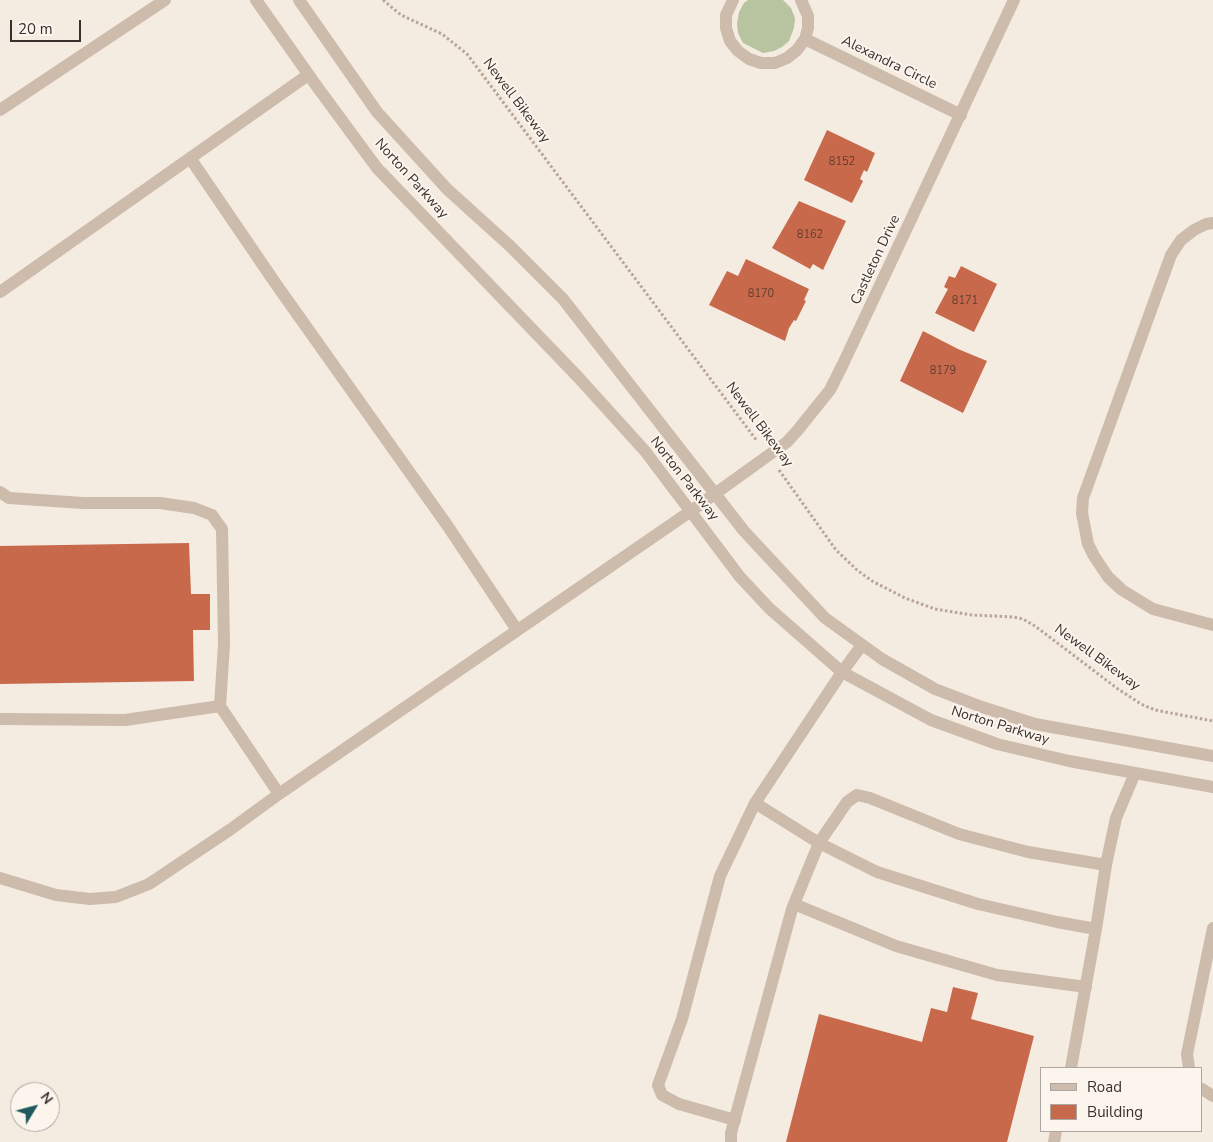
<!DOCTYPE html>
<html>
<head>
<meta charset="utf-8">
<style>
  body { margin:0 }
  #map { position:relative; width:1213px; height:1142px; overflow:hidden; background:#f4ebe1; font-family:"Nunito Sans",sans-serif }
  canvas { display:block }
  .legend { position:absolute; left:1040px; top:1067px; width:162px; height:65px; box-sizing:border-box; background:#fbf5ee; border:1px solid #aea6a0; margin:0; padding:6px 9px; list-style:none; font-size:15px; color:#3b302b }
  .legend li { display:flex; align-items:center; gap:10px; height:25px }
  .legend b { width:25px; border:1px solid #aea6a0 }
  .north { position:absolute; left:10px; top:1082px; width:50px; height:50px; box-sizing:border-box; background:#fbf5ee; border:1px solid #aea6a0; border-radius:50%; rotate:53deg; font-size:14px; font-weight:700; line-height:20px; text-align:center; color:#3b302b }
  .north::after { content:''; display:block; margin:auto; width:18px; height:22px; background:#1f5a5e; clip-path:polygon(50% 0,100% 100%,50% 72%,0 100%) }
  .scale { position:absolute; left:10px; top:20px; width:71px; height:22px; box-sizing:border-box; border:2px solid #3b302b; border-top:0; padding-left:6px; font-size:15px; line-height:18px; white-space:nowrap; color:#3b302b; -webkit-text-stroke:4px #fbf5ee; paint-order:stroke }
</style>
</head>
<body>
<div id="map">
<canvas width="1213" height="1142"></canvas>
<ul class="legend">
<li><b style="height:6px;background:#cdbbac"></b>Road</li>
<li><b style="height:14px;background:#c8694b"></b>Building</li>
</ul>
<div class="north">N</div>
<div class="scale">20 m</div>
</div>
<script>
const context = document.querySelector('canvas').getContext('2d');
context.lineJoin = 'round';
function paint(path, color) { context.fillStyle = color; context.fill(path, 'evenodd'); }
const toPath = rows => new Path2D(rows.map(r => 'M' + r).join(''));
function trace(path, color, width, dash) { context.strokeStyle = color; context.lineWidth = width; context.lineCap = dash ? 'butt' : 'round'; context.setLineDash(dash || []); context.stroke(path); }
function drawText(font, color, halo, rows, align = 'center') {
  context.font = font + ' "Nunito Sans",sans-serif'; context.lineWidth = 4; context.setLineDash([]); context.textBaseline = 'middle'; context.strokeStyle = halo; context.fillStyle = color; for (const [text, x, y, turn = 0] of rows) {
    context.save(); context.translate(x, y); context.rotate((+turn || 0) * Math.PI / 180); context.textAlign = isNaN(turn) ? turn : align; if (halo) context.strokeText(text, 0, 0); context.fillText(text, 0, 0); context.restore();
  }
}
paint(toPath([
  [748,0,783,0,791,8,795,18,794,28,789,41,782,47,774,51,763,53,743,43,738,33,737,24,739,12,744,3]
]), '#b8c4a0');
paint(toPath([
  [827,130,875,153,867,172,864,170,860,179,863,181,852,203,804,180],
  [799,201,846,221,823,270,813,264,810,269,772,248],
  [746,259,809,289,804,300,806,301,796,321,794,320,789,328,785,341,709,305,727,271,738,276],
  [961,266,997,284,974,332,935,313,948,289,944,287,949,276,955,278],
  [923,331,958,349,987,361,963,413,900,381],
  [189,543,191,594,210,594,210,630,193,630,194,681,0,684,0,546],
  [953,987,978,993,971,1019,1034,1036,1007,1142,786,1142,819,1014,922,1042,931,1008,947,1012]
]), '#c8694b');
trace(toPath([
  [383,0,401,15,442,34,467,54,757,441],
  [779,470,836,550,857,570,872,581,905,598,935,609,972,615,1014,617,1023,619,1035,626,1118,689,1141,704,1155,710,1213,721]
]), '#b9a596', 3, [2.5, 2.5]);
trace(toPath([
  [256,0,318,88,377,168,578,377,645,451,740,577,770,609,842,672,931,720,997,744,1069,761,1213,787],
  [299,0,377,112,447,189,510,246,563,299,744,531,825,618,882,659,935,689,982,707,1035,724,1213,756],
  [733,0,726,15,726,28,730,41,738,51,749,59,761,63,775,63,787,58,797,50,805,39,808,28,808,16,801,0],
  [805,39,961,115],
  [0,110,165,0],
  [190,158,278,287,447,525,517,630],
  [1213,223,1206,224,1194,230,1181,240,1171,255,1083,498,1082,513,1088,544,1094,556,1108,577,1122,590,1153,609,1213,625],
  [0,292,308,75],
  [0,492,9,498,83,503,160,503,194,508,212,515,222,529,224,645,220,706,279,794],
  [0,719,125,720,220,706],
  [755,803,819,843,877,872,978,904,1057,922,1096,929],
  [0,878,56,895,90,899,116,897,149,884,231,829,279,794,691,511,787,442,797,431,830,390,843,364,1014,0],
  [794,904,896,946,997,975,1086,987],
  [1071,1068,1096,929,1106,865,1116,818,1135,773],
  [1189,1068,1187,1054,1213,928],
  [1202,1089,1213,1096],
  [735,1120,679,1104,662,1095,658,1085,682,1019,720,876,755,803,842,672,862,645],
  [731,1142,731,1133,743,1089,792,909,819,843,847,802,857,795,870,798,959,834,1028,852,1106,865],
  [1054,1142,1056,1131]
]), '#cdbbac', 12);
drawText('11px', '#5e3e33', null, [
  ["8152",842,162],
  ["8162",810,235],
  ["8170",761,294],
  ["8171",965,301],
  ["8179",943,371]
]);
drawText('14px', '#3b302b', '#fbf5ee', [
  ["Alexandra Circle",889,63,26],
  ["Newell Bikeway",516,101,53],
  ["Norton Parkway",411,179,48],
  ["Castleton Drive",876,260,-65],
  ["Newell Bikeway",759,425,53],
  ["Norton Parkway",684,479,52],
  ["Newell Bikeway",1097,658,36],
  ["Norton Parkway",1000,726,17]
]);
</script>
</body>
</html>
